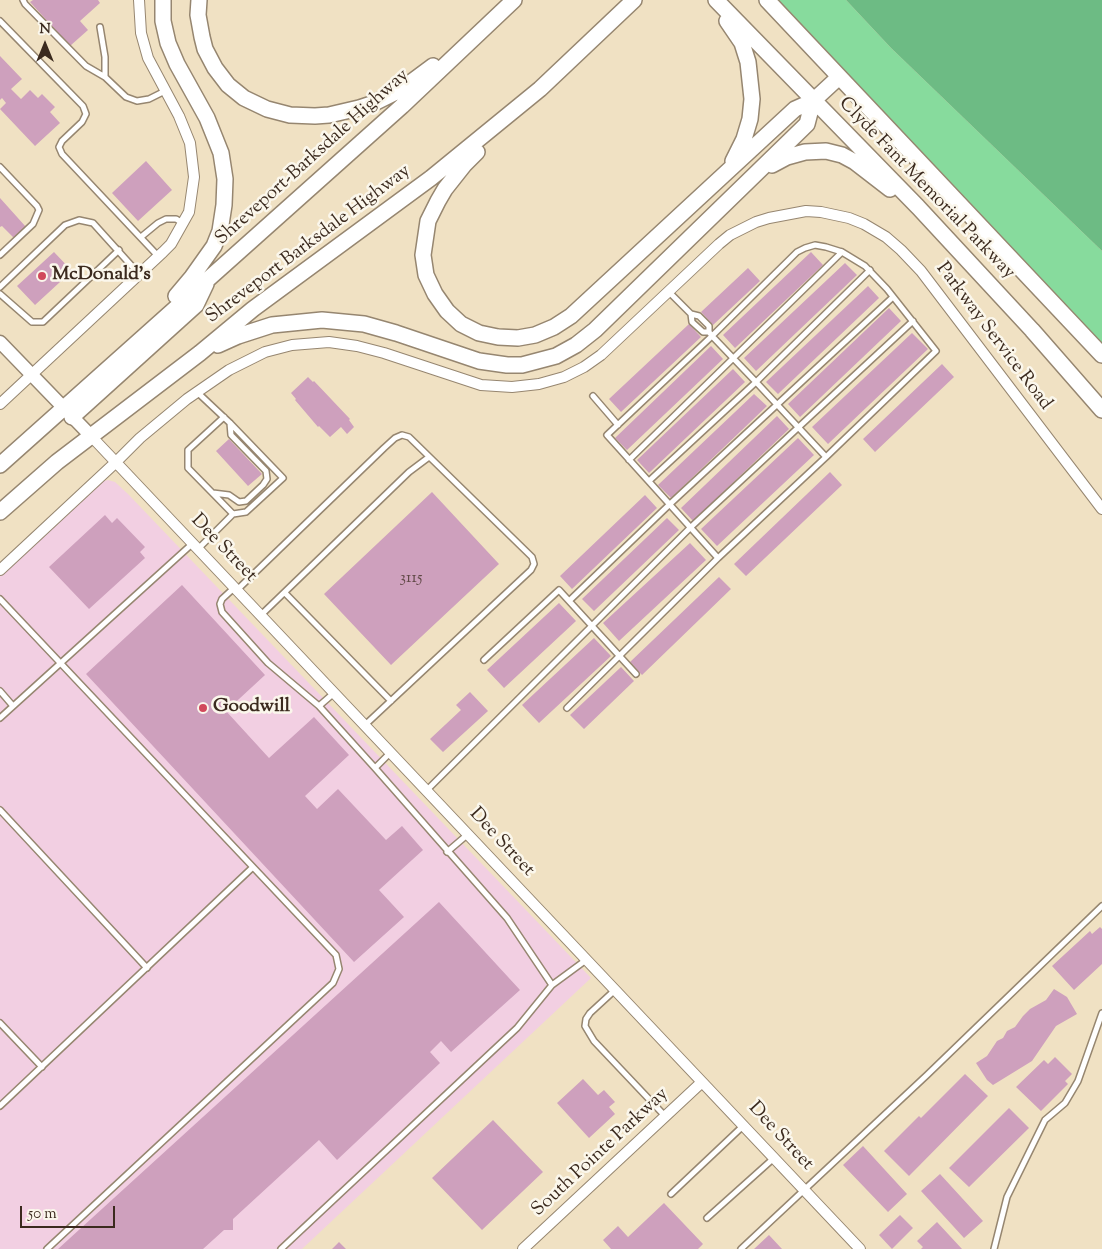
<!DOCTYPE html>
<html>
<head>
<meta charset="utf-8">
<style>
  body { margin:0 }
  #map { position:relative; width:1102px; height:1249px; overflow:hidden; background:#f0e1c3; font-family:"Sorts Mill Goudy",serif }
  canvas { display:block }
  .north { position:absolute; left:20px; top:20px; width:50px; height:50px; -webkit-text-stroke:4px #fbf7ec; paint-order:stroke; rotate:0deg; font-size:14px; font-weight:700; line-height:20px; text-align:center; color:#3b2a1e }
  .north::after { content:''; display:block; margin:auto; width:18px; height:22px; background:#3b2a1e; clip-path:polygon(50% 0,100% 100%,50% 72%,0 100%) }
  .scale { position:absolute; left:20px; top:1206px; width:95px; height:22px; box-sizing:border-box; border:2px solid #3b2a1e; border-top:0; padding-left:6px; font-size:15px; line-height:18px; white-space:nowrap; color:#3b2a1e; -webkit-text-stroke:4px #fbf7ec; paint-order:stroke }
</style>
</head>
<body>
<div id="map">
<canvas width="1102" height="1249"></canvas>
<div class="north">N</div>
<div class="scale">50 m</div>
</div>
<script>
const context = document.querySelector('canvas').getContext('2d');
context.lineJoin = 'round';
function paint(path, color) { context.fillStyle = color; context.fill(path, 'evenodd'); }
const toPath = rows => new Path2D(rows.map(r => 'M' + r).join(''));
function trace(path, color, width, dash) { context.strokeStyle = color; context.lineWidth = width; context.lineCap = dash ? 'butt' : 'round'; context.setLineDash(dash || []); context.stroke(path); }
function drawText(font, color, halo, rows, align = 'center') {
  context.font = font + ' "Sorts Mill Goudy",serif'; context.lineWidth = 5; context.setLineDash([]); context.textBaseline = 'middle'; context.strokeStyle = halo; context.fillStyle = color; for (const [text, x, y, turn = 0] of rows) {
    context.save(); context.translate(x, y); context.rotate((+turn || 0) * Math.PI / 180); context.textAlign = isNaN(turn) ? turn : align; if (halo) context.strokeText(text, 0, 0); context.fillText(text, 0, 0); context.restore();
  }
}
paint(toPath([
  [108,480,115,482,128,494,591,978,302,1249,0,1249,0,576,90,490,100,482]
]), '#f2cfe2');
paint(toPath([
  [778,0,846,0,891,48,1102,251,1102,345]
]), '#87db9d');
paint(toPath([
  [846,0,1102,0,1102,251,891,48]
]), '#6dbb84');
paint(toPath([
  [33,0,98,0,100,3,80,21,88,30,70,46,30,2],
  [0,56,22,79,11,89,21,99,30,90,38,98,42,94,55,107,50,112,60,123,35,146,0,109,6,103,2,98,0,100],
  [146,161,172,190,138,221,112,193],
  [0,198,26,227,14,238,2,226,0,227],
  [54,252,72,271,35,305,17,286],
  [811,252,823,265,735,348,723,335],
  [845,263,857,275,756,371,744,358],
  [748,268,760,281,713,325,701,312],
  [868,286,879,298,778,394,766,382],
  [889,308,901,321,800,417,788,404],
  [689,324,701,337,621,412,609,399],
  [912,333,928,349,828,444,812,427],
  [711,346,723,359,627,450,615,438],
  [942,364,954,377,875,452,863,439],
  [733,369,745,382,649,473,637,460],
  [308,377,313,382,314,381,350,419,349,420,354,427,347,434,341,427,330,437,319,426,318,427,295,400,296,399,291,393],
  [754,394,767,406,671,498,658,485],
  [777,416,789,429,693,521,681,508],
  [798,438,814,455,717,546,701,529],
  [229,439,262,474,248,486,216,451],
  [830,472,842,485,746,576,734,564],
  [432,492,499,564,391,665,324,594],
  [645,495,657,508,572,589,560,576],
  [105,515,112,523,117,518,145,547,140,552,145,558,89,609,49,567],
  [667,518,679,530,594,611,582,599],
  [690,543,706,560,619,641,603,623],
  [719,577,731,589,642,675,630,662],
  [182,585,265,675,226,711,269,758,314,717,349,755,305,796,317,809,338,789,386,840,402,826,423,850,379,890,404,917,354,962,86,674],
  [559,603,576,621,504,688,487,670],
  [594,638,611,656,539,723,522,705],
  [621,667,634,681,584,729,570,715],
  [470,692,488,711,443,752,430,739,461,710,456,705],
  [439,902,520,990,451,1052,441,1041,430,1052,440,1063,337,1160,319,1140,233,1219,233,1230,224,1230,203,1249,58,1249],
  [1100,927,1102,929,1102,964,1074,990,1052,966,1090,931,1092,934],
  [1054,989,1067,997,1077,1014,1056,1026,1032,1061,993,1085,987,1080,976,1063,987,1056,997,1041,1003,1038,1007,1031,1015,1027,1023,1016,1030,1009,1046,1000],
  [1055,1057,1072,1074,1065,1081,1068,1084,1041,1111,1016,1087,1044,1060,1048,1064],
  [965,1074,988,1096,909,1176,884,1151,919,1116,921,1118],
  [583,1079,598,1095,604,1090,615,1102,609,1107,615,1114,589,1138,557,1103],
  [1009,1108,1029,1128,969,1187,949,1168],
  [493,1120,543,1172,482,1230,432,1178],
  [863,1146,907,1194,888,1212,843,1165],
  [940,1174,983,1221,964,1238,921,1191],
  [664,1203,703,1244,698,1249,611,1249,603,1240,618,1226,628,1237],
  [900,1215,913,1228,892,1249,879,1235],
  [937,1222,962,1249,921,1249,923,1247,917,1241],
  [769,1235,782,1249,754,1249],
  [339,1242,346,1249,332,1249]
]), '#cea0bd');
const service = toPath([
  [23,0,25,4,86,66,105,77],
  [0,21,83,106,86,114,82,122,62,141,59,147,62,154,158,256],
  [100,27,105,57,105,77,126,97,137,101,149,99,165,91],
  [0,167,37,206,39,210,33,224,0,255],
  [141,237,158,223,166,219,176,219,183,223],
  [0,287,65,225,79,220,93,223,139,274],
  [669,292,691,314,699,316,709,326,709,332,703,332,692,322,691,314],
  [0,294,32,322,43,322,119,250],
  [709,332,712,336,733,358,756,382,826,457,936,351,887,289,865,266,842,252,826,247,815,245,805,248,797,252,712,336,607,435,718,558,826,457],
  [197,392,230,423,283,478,246,512,233,514,198,549],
  [593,396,618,425],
  [224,417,188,450,188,468,233,514],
  [629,460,842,252],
  [649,481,756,382,870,270],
  [213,493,229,495,239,502,246,501,263,485,267,479,266,471,231,435,230,423],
  [234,588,222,599,220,604,222,612,268,663,319,706,375,768,507,918,552,985],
  [237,590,384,448,395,438,402,435,409,437,532,557,534,564,531,570,365,725],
  [285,593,391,701],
  [0,599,336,955,339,969,333,983,47,1249],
  [569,601,670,504,893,297],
  [261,615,409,472,429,457],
  [484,660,559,590,636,674],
  [0,691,13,706],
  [319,706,334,693],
  [567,708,718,558],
  [0,718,192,544],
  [375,768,390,753],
  [426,791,691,527,913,321],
  [0,810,147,968],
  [447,852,467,835],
  [615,990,590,1013,586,1019,585,1026,594,1041,665,1116],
  [0,1023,42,1067],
  [0,1106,253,867],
  [671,1194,743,1126],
  [707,1218,774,1158],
  [281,1249,517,1028,552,985,586,960],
  [741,1249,927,1075,1102,906],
  [994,1249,1007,1197,1045,1120,1065,1103,1078,1081,1102,1013]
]);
const minor = toPath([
  [0,404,163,252,171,244,189,212,194,177,190,143,179,116,148,58,141,33,139,0],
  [91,436,860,1249],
  [0,570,115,463,140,438,187,399,229,370,265,352,292,345,329,342,357,346,384,353,481,385,512,387,539,384,564,377,584,367,601,355,719,244,730,235,756,222,769,218,806,211,821,212,849,218,864,224,886,237,901,250,921,271,1102,509],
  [523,1249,702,1082]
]);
const tertiary = toPath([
  [0,342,91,436]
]);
const secondary = toPath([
  [163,0,163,21,168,43,177,64,207,118,221,153,225,179,224,205,220,231,214,246,192,277,176,296],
  [199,0,198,15,202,37,205,49,215,68,228,85,244,98,267,109,290,115,315,116,329,115,359,108,374,103,402,89,433,66],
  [716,0,918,207,1032,330,1102,410],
  [767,0,1102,355],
  [727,21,742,43,748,62,752,99,750,119,744,139,733,161],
  [477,152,464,165,445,189,438,201,428,221,423,255,426,275,435,294,447,311,461,324,479,333,498,337,518,338,535,335,554,327,571,316,795,109,813,101,839,77],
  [772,165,787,157,805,152,826,151,842,155,855,162,890,189],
  [218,345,238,336,272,325,322,320,364,324,396,333,479,361,507,365,522,365,556,356,576,345,595,330,807,124,813,101],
  [72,417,196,305,206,284],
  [0,465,402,106,514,0],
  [0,512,57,462,200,353,253,309,431,178,540,89,634,0]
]);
trace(service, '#968670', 8);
trace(minor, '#968670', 12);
trace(tertiary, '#968670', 15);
trace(secondary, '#968670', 18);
trace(service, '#fff', 5);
trace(minor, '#fff', 10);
trace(tertiary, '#fff', 12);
trace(secondary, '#fff', 15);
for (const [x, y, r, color] of [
  [42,276,5,"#d1495b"],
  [203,708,5,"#d1495b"]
]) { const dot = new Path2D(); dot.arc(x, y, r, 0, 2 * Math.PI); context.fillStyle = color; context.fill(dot); trace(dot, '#fbf7ec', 2); }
drawText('16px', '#604846', null, [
  ["3115",411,579]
]);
drawText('19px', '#3b2a1e', '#fbf7ec', [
  ["Shreveport-Barksdale Highway",313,158,-42],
  ["Clyde Fant Memorial Parkway",926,189,46],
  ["Shreveport Barksdale Highway",309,245,-37],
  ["Parkway Service Road",993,337,53],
  ["Dee Street",223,549,46],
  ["Dee Street",501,843,47],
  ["Dee Street",780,1137,47],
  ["South Pointe Parkway",601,1153,-43]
]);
drawText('bold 19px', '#3b2a1e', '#fbf7ec', [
  ["McDonald's",52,276],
  ["Goodwill",213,708]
], 'left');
</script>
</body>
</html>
